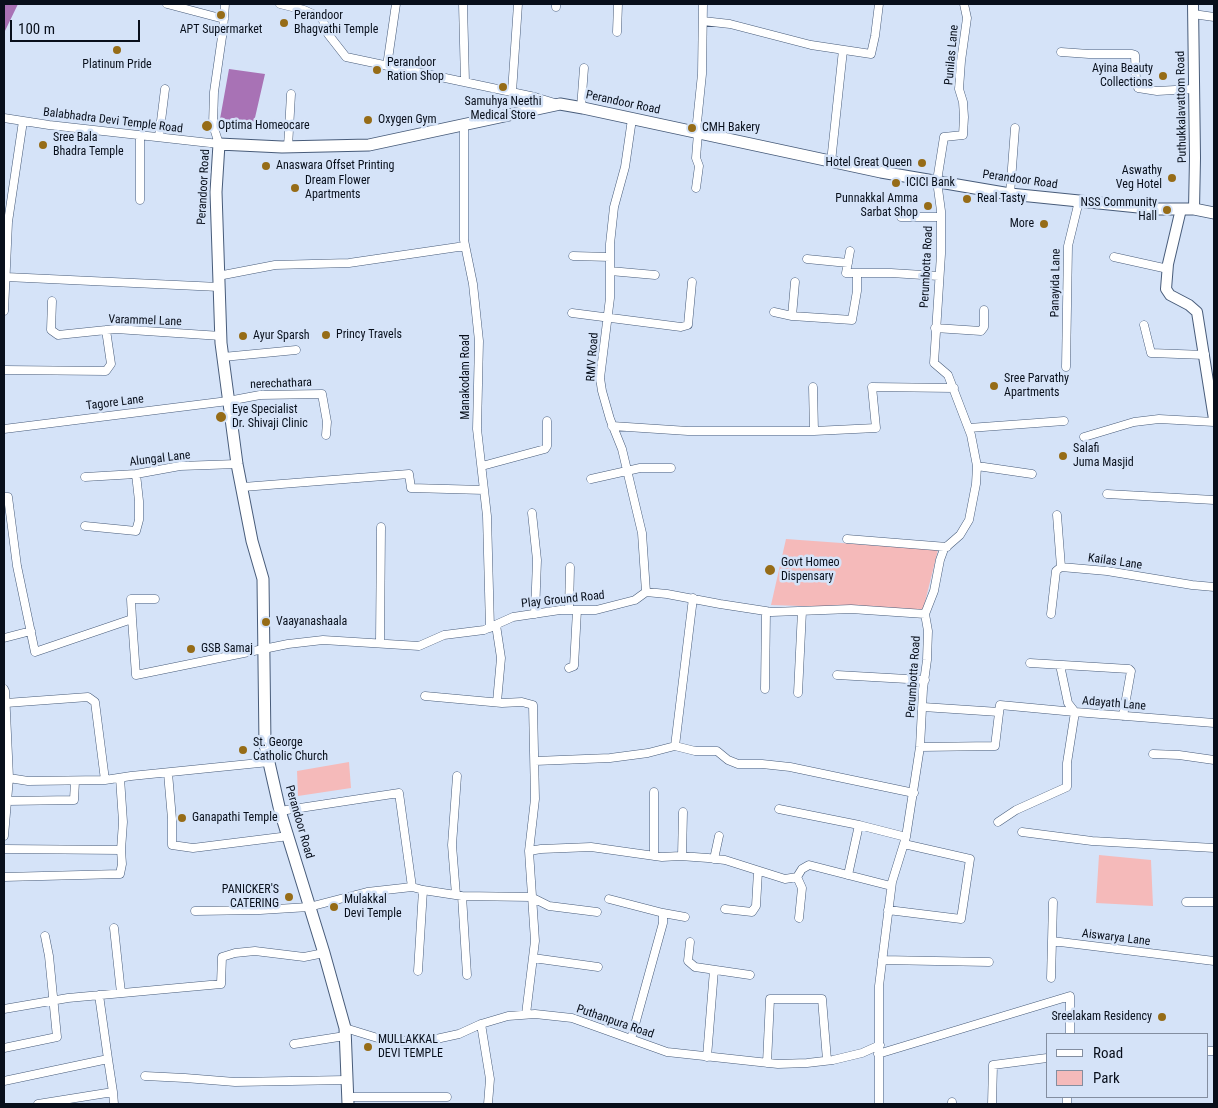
<!DOCTYPE html>
<html>
<head>
<meta charset="utf-8">
<style>
  body { margin:0 }
  #map { position:relative; width:1218px; height:1108px; overflow:hidden; background:#d5e3f8; font-family:"Roboto Condensed",sans-serif }
  canvas { display:block }
  .frame { position:absolute; inset:0; border:5px solid #080f1b; pointer-events:none }
  .legend { position:absolute; left:1046px; top:1033px; width:162px; height:65px; box-sizing:border-box; background:#d5e3f8; border:1px solid #838ea0; margin:0; padding:6px 9px; list-style:none; font-size:15px; color:#080f1b }
  .legend li { display:flex; align-items:center; gap:10px; height:25px }
  .legend b { width:25px; border:1px solid #838ea0 }
  .scale { position:absolute; left:10px; top:20px; width:130px; height:22px; box-sizing:border-box; border:2px solid #080f1b; border-top:0; padding-left:6px; font-size:15px; line-height:18px; white-space:nowrap; color:#080f1b; -webkit-text-stroke:4px #d5e3f8; paint-order:stroke }
</style>
</head>
<body>
<div id="map">
<canvas width="1218" height="1108"></canvas>
<div class="frame"></div>
<ul class="legend">
<li><b style="height:6px;background:#fff"></b>Road</li>
<li><b style="height:14px;background:#f5baba"></b>Park</li>
</ul>
<div class="scale">100 m</div>
</div>
<script>
const context = document.querySelector('canvas').getContext('2d');
context.lineJoin = 'round';
function paint(path, color) { context.fillStyle = color; context.fill(path, 'evenodd'); }
const toPath = rows => new Path2D(rows.map(r => 'M' + r).join(''));
function trace(path, color, width, dash) { context.strokeStyle = color; context.lineWidth = width; context.lineCap = dash ? 'butt' : 'round'; context.setLineDash(dash || []); context.stroke(path); }
function drawText(font, color, halo, rows, align = 'center') {
  context.font = font + ' "Roboto Condensed",sans-serif'; context.lineWidth = 5; context.setLineDash([]); context.textBaseline = 'middle'; context.strokeStyle = halo; context.fillStyle = color; for (const [text, x, y, turn = 0] of rows) {
    context.save(); context.translate(x, y); context.rotate((+turn || 0) * Math.PI / 180); context.textAlign = isNaN(turn) ? turn : align; if (halo) context.strokeText(text, 0, 0); context.fillText(text, 0, 0); context.restore();
  }
}
paint(toPath([
  [786,539,938,550,923,610,771,605],
  [349,762,351,788,298,796,297,771],
  [1099,855,1151,860,1153,906,1096,903]
]), '#f5baba');
paint(toPath([
  [4,4,18,4,4,33],
  [229,69,265,74,254,122,220,119]
]), '#a872b5');
const minor = toPath([
  [167,4,224,19],
  [280,4,304,10,322,18,328,34,346,57,535,97,558,104],
  [463,4,465,82],
  [556,7,556,4],
  [1193,14,1214,17],
  [703,21,730,24,811,45,871,54,875,36,879,4],
  [617,32,618,4],
  [1061,52,1089,54,1132,54,1135,55,1136,81,1138,88,1157,91,1193,89],
  [387,66,396,4],
  [512,92,518,4],
  [581,108,584,68],
  [4,118,49,125,219,144,213,125,214,92,223,30,225,4],
  [632,119,625,167,614,207,610,244,610,298,600,378,602,391,610,419,622,449,642,533,646,592],
  [464,126,464,240,473,284,479,341,477,429,487,516,490,628],
  [696,132,702,74,703,4],
  [140,135,140,200],
  [159,137,165,89],
  [288,147,291,94],
  [831,162,843,50],
  [696,188,699,166,696,158,698,133],
  [1010,194,1015,128],
  [901,217,941,217],
  [850,251,846,273,857,273],
  [573,256,610,257],
  [1114,257,1168,269],
  [807,259,848,263],
  [610,271,655,275],
  [218,276,275,265,349,263,465,246],
  [6,277,219,287],
  [52,301,51,330,58,335,116,329,221,336],
  [4,311,8,222,23,121],
  [774,312,792,316,852,320,857,291,857,273,891,273,939,276],
  [572,313,681,327,688,325,692,282],
  [792,316,795,282],
  [1144,325,1151,353,1205,355],
  [935,328,981,331,984,327,984,310],
  [223,357,296,350],
  [1066,367,1068,246,1079,201],
  [4,370,106,371,111,364,106,330],
  [813,387,814,431,876,428,872,387,954,388],
  [612,426,688,431,814,431],
  [969,428,1064,421],
  [4,429,228,401,260,395,322,394,327,422,326,435],
  [1084,437,1134,422,1159,419,1214,422],
  [482,466,545,449,547,446,547,421],
  [977,466,1032,474],
  [85,477,136,474,180,466,237,464],
  [591,479,640,468,671,468],
  [243,487,409,474,411,488,484,490],
  [1107,494,1214,500],
  [4,497,8,497,17,566,35,652,132,619,131,599,155,599],
  [532,513,537,560,535,614],
  [1057,515,1061,567],
  [85,526,136,531,139,520,139,501,136,474],
  [847,539,947,547],
  [569,610,570,567],
  [1051,614,1056,571,1061,567,1107,571,1192,585,1214,587],
  [132,619,136,675,288,644,323,640,419,646,444,635,484,630,513,617,560,610,596,610,635,600,646,592,667,594,720,604,772,612,851,609,925,614],
  [496,625,501,658,497,702],
  [4,638,31,631],
  [380,642,381,527],
  [1030,663,1129,669,1131,671,1123,716],
  [1060,665,1068,703,1075,712],
  [569,668,574,666,577,610],
  [837,675,925,680],
  [4,689,5,691,9,778,4,836],
  [765,689,766,611],
  [798,693,802,611],
  [425,696,502,703,522,702,533,705,535,799,529,851,535,941,526,1014],
  [6,703,88,697,95,702,105,780],
  [923,707,999,712],
  [675,746,693,598],
  [920,747,995,746,1000,705,1075,712],
  [1153,754,1179,755,1214,760],
  [535,761,610,758,648,753,675,746,695,751,717,751,728,760,738,764,762,764,790,767,914,793],
  [168,773,172,819,172,845,193,848,289,836],
  [9,778,28,781,105,780,131,776,269,762],
  [7,801,74,800,75,781],
  [779,809,859,825,906,837],
  [280,811,399,793,412,887],
  [998,822,1016,810,1067,787,1067,763,1075,712,1214,723],
  [1022,832,1092,841,1214,848],
  [4,849,121,850,123,822,120,778],
  [529,851,541,849,591,847,662,857,680,856,708,858,725,860,785,879,797,877,802,869,809,865,891,886],
  [654,856,654,792],
  [682,856,683,812],
  [714,859,719,836],
  [848,875,859,825],
  [4,877,120,874,122,864,121,850],
  [797,877,802,888,799,918],
  [456,895,452,845,457,776],
  [462,896,467,975],
  [609,899,663,913,663,923,631,1039],
  [1186,902,1214,902],
  [725,909,752,912,756,906,758,871],
  [888,910,961,919,970,859,904,844],
  [195,911,260,910,309,907,367,892,412,887,423,890,462,896,531,897,549,906,597,912],
  [663,913,685,917],
  [114,928,121,993],
  [1052,941,1053,902],
  [690,942,688,961,695,967,750,975],
  [533,958,598,967],
  [882,960,989,962],
  [418,971,423,890],
  [1051,978,1052,941,1214,961],
  [99,995,108,1059],
  [4,1009,68,998,221,984,222,957,235,953,255,951,304,957,324,953],
  [481,1024,490,1079,488,1104],
  [345,1028,384,1040,406,1041,436,1039,459,1034,481,1024,508,1016,535,1014,572,1018,667,1052,778,1064,807,1063,833,1060,862,1053,880,1045],
  [294,1044,345,1036],
  [4,1048,57,1037,49,956,45,936],
  [1207,1051,1214,1051],
  [878,1054,1070,996,1070,1034],
  [707,1057,714,970],
  [767,1063,770,999,822,999,827,1060],
  [145,1076,185,1078,235,1082,346,1080],
  [4,1081,108,1059,113,1092],
  [347,1097,447,1097],
  [38,1104,113,1092,114,1104],
  [879,1104,879,986,892,882,906,837,920,747,923,689,927,660,928,631,925,614,934,591,940,560,944,549,960,535,969,520,976,484,977,466,971,435,948,375,934,363,941,254,941,211,937,181,944,137,963,135,964,117,963,102,959,89,961,61,967,18,964,4],
  [952,1104,952,1102],
  [992,1104,993,1065,1047,1058],
  [1067,1104,1067,1097]
]);
const tertiary = toPath([
  [1193,4,1195,158,1194,209],
  [1181,209,1168,264,1166,289,1170,295,1189,305,1197,312,1214,419]
]);
const secondary = toPath([
  [348,1104,345,1028,324,953,280,811,265,745,263,579,252,541,237,464,221,343,216,192,219,144,282,147,369,145,560,104,583,108,881,172,1010,194,1158,209,1194,209,1214,213]
]);
trace(minor, '#485c7a', 9);
trace(tertiary, '#485c7a', 12);
trace(secondary, '#485c7a', 13);
trace(minor, '#fff', 8);
trace(tertiary, '#fff', 10);
trace(secondary, '#fff', 11);
for (const [x, y, r, color] of [
  [221,15,5,"#966c17"],
  [284,23,5,"#966c17"],
  [117,50,5,"#966c17"],
  [377,70,5,"#966c17"],
  [1163,76,5,"#966c17"],
  [503,87,5,"#966c17"],
  [368,120,5,"#966c17"],
  [207,126,6,"#966c17"],
  [692,128,5,"#966c17"],
  [43,145,5,"#966c17"],
  [922,163,5,"#966c17"],
  [266,166,5,"#966c17"],
  [1172,178,5,"#966c17"],
  [896,183,5,"#966c17"],
  [295,188,5,"#966c17"],
  [967,199,5,"#966c17"],
  [928,206,5,"#966c17"],
  [1167,210,5,"#966c17"],
  [1044,224,5,"#966c17"],
  [326,335,5,"#966c17"],
  [243,336,5,"#966c17"],
  [994,386,5,"#966c17"],
  [221,417,6,"#966c17"],
  [1063,456,5,"#966c17"],
  [770,570,6,"#966c17"],
  [266,622,5,"#966c17"],
  [191,649,5,"#966c17"],
  [243,750,5,"#966c17"],
  [182,818,5,"#966c17"],
  [289,897,5,"#966c17"],
  [334,907,5,"#966c17"],
  [1162,1017,5,"#966c17"],
  [368,1047,5,"#966c17"]
]) { const dot = new Path2D(); dot.arc(x, y, r, 0, 2 * Math.PI); context.fillStyle = color; context.fill(dot); trace(dot, '#d5e3f8', 2); }
drawText('12px', '#080f1b', '#d5e3f8', [
  ["Perandoor",294,16],
  ["Bhagvathi Temple",294,30],
  ["APT Supermarket",221,30,"center"],
  ["Perandoor",387,63],
  ["Ration Shop",387,77],
  ["Platinum Pride",117,65,"center"],
  ["Ayina Beauty",1153,69,"right"],
  ["Collections",1153,83,"right"],
  ["Samuhya Neethi",503,102,"center"],
  ["Medical Store",503,116,"center"],
  ["Oxygen Gym",378,120],
  ["Optima Homeocare",218,126],
  ["CMH Bakery",702,128],
  ["Sree Bala",53,138],
  ["Bhadra Temple",53,152],
  ["Hotel Great Queen",912,163,"right"],
  ["Anaswara Offset Printing",276,166],
  ["Aswathy",1162,171,"right"],
  ["Veg Hotel",1162,185,"right"],
  ["Dream Flower",305,181],
  ["Apartments",305,195],
  ["ICICI Bank",906,183],
  ["Punnakkal Amma",918,199,"right"],
  ["Sarbat Shop",918,213,"right"],
  ["Real Tasty",977,199],
  ["NSS Community",1157,203,"right"],
  ["Hall",1157,217,"right"],
  ["More",1034,224,"right"],
  ["Princy Travels",336,335],
  ["Ayur Sparsh",253,336],
  ["Sree Parvathy",1004,379],
  ["Apartments",1004,393],
  ["Eye Specialist",232,410],
  ["Dr. Shivaji Clinic",232,424],
  ["Salafi",1073,449],
  ["Juma Masjid",1073,463],
  ["Govt Homeo",781,563],
  ["Dispensary",781,577],
  ["Vaayanashaala",276,622],
  ["GSB Samaj",201,649],
  ["St. George",253,743],
  ["Catholic Church",253,757],
  ["Ganapathi Temple",192,818],
  ["PANICKER'S",279,890,"right"],
  ["CATERING",279,904,"right"],
  ["Mulakkal",344,900],
  ["Devi Temple",344,914],
  ["Sreelakam Residency",1152,1017,"right"],
  ["MULLAKKAL",378,1040],
  ["DEVI TEMPLE",378,1054]
], 'left');
drawText('12px', '#080f1b', '#d5e3f8', [
  ["Punilas Lane",952,55,-85],
  ["Perandoor Road",623,103,12],
  ["Puthukkalavattom Road",1182,107,-91],
  ["Balabhadra Devi Temple Road",113,121,7],
  ["Perandoor Road",1020,180,8],
  ["Perandoor Road",204,187,-87],
  ["Perumbotta Road",927,267,-87],
  ["Panayida Lane",1056,283,-89],
  ["Varammel Lane",145,321,2],
  ["RMV Road",593,357,-86],
  ["Manakodam Road",466,377,-90],
  ["nerechathara",281,384,-2],
  ["Tagore Lane",115,403,-7],
  ["Alungal Lane",160,459,-7],
  ["Kailas Lane",1115,562,8],
  ["Play Ground Road",563,600,-6],
  ["Perumbotta Road",914,677,-86],
  ["Adayath Lane",1114,704,5],
  ["Perandoor Road",299,822,74],
  ["Aiswarya Lane",1116,938,7],
  ["Puthanpura Road",615,1022,19]
]);
</script>
</body>
</html>
